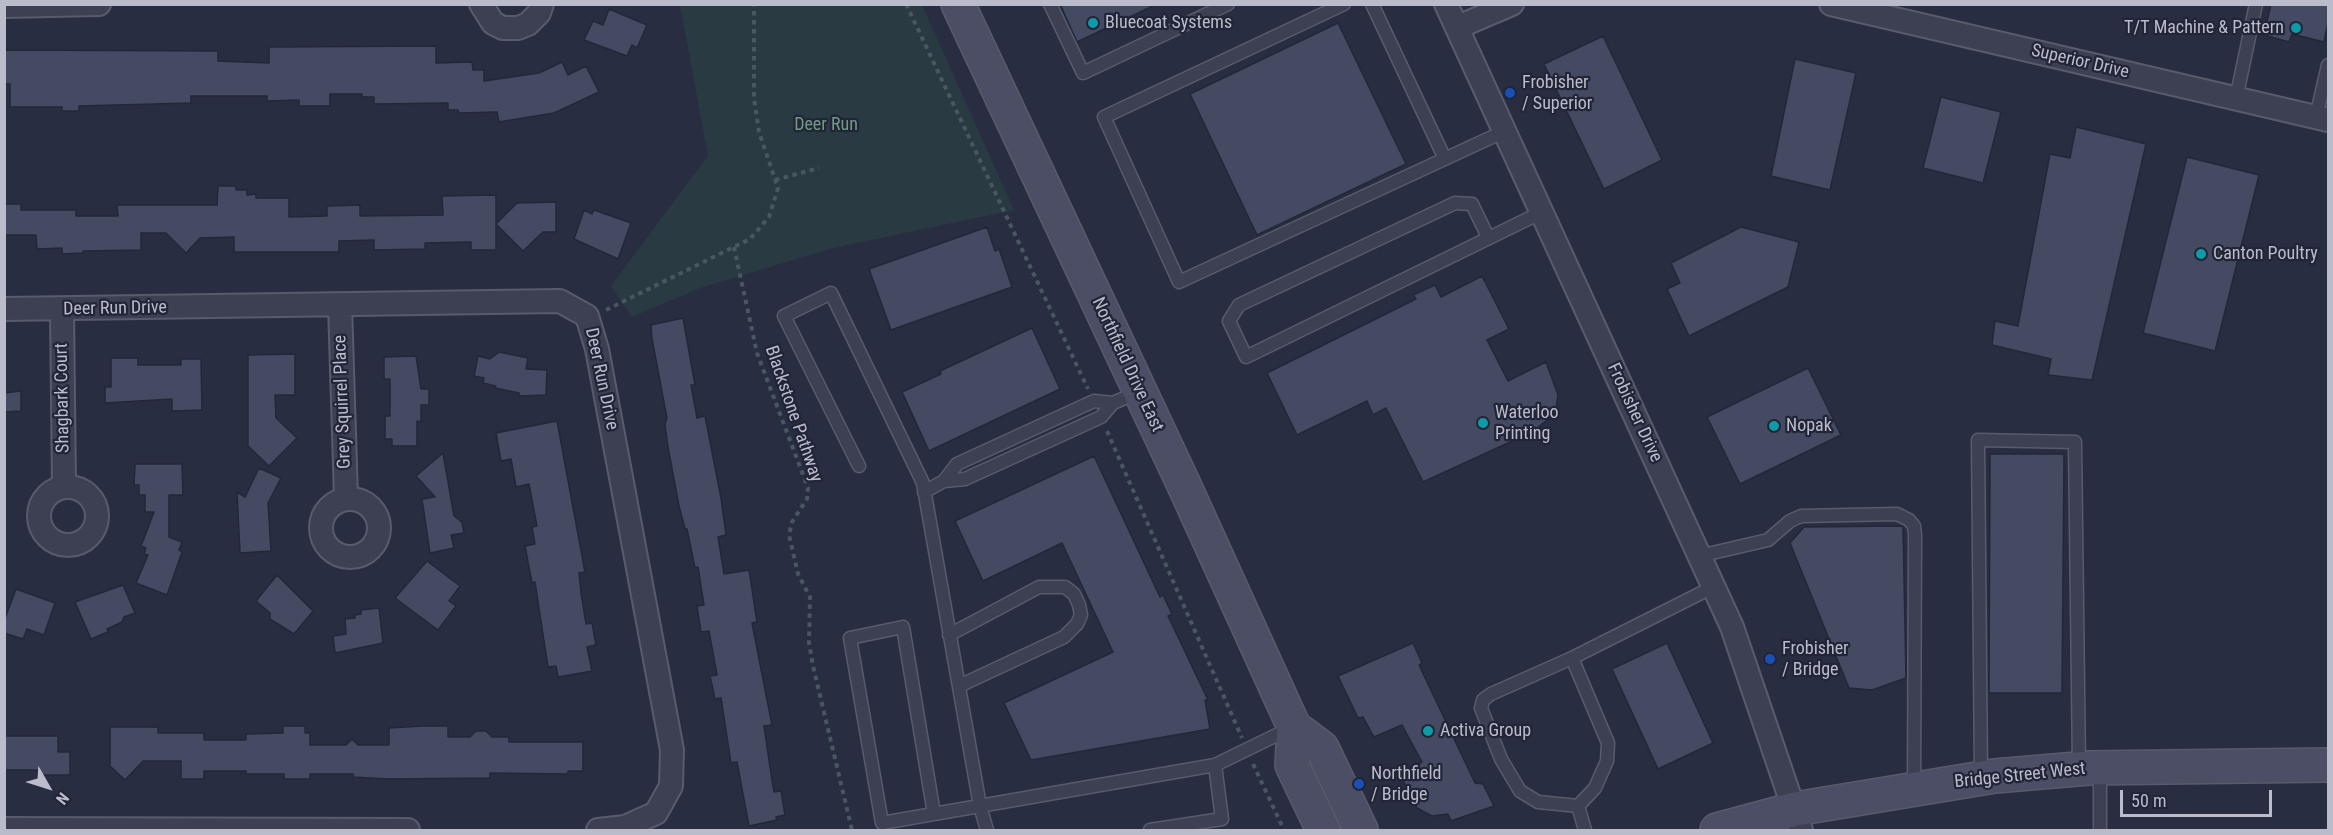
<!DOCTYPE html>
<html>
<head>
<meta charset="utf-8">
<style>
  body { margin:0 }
  #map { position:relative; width:2333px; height:835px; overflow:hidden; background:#282d42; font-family:"Roboto Condensed",sans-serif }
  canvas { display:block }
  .frame { position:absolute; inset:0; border:6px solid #babccc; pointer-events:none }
  .north { position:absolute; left:18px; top:757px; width:60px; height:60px; -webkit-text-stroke:4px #212537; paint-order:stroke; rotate:129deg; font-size:16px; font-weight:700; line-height:24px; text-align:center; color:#babccc }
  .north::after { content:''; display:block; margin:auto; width:21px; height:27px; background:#babccc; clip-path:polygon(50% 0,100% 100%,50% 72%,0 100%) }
  .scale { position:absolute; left:2120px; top:790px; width:152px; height:27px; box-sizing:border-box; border:3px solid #babccc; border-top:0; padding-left:8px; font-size:18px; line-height:21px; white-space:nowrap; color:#babccc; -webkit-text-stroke:4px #212537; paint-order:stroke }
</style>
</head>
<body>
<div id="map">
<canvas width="2333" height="835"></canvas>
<div class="frame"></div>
<div class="north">N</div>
<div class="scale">50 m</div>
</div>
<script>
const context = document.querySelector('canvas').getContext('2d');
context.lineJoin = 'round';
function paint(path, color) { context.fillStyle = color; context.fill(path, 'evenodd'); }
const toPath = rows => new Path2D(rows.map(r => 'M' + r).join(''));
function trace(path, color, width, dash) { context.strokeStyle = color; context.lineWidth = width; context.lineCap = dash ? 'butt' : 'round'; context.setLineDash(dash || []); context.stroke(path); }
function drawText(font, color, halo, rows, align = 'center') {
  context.font = font + ' "Roboto Condensed",sans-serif'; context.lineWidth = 4.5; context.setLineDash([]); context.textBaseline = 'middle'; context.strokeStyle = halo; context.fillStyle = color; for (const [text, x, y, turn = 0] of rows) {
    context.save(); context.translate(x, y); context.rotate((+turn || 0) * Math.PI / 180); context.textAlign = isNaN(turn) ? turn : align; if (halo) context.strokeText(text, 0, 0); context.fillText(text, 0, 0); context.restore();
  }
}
paint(toPath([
  [680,5,922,5,1014,210,833,248,700,288,632,317,611,286,708,156]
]), '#2a3a43');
const building = toPath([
  [1060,4,1157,4,1077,42,1060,4],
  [2271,4,2328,4,2328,22,2324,42,2292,34,2289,42,2264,35,2271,4],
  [609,9,647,25,637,48,632,45,627,56,584,40,593,21,603,25,609,9],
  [1338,23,1406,164,1257,235,1190,94,1338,23],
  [1603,36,1662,160,1604,189,1544,64,1603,36],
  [436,46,436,63,472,62,473,70,484,70,484,81,539,73,562,62,568,75,586,66,599,92,554,113,499,122,497,112,459,113,458,110,448,110,448,103,374,104,374,97,362,97,362,94,330,94,330,106,299,106,299,100,267,101,267,96,191,96,191,103,79,106,79,111,62,111,62,107,10,107,10,84,4,84,4,50,218,51,218,61,269,63,269,47,436,46],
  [1795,59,1856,73,1830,190,1771,176,1795,59],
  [1941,97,2001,112,1983,183,1923,168,1941,97],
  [2076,127,2146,144,2092,380,2048,375,2051,359,1992,345,1995,321,2018,326,2050,154,2070,158,2076,127],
  [2187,157,2259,175,2215,351,2143,333,2187,157],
  [218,186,236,186,236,190,247,190,247,195,256,194,256,198,289,198,289,217,327,216,327,206,360,205,360,216,443,215,442,196,496,195,496,250,471,250,471,242,425,243,425,249,374,250,374,240,339,241,339,252,234,252,234,237,200,238,186,253,166,233,141,233,141,250,83,251,83,253,62,254,62,248,37,249,36,235,6,235,4,231,4,204,21,204,21,210,76,210,76,216,118,216,117,205,217,205,218,186],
  [556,202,556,232,543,232,523,251,496,224,517,203,556,202],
  [584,210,592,214,594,210,631,223,618,259,574,239,584,210],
  [987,227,995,251,999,249,1012,287,891,330,869,269,987,227],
  [1741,227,1799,242,1788,287,1689,336,1667,289,1680,283,1671,263,1741,227],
  [1482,276,1509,329,1487,340,1508,381,1546,362,1558,395,1555,414,1532,432,1423,482,1386,408,1373,415,1367,401,1297,435,1267,373,1416,299,1413,295,1435,285,1441,297,1482,276],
  [683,318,695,385,691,385,697,418,705,416,721,498,726,535,718,537,724,574,749,570,757,622,752,623,772,725,764,726,771,774,774,792,781,791,785,815,776,817,777,820,749,826,737,762,731,763,721,698,715,699,710,676,717,675,709,631,701,632,697,606,704,605,698,567,695,568,687,529,685,529,679,506,668,447,665,424,667,418,652,339,651,325,683,318],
  [1032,328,1060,389,929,451,902,392,941,374,940,371,1032,328],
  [499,352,528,358,526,369,547,370,546,395,519,396,519,393,495,388,496,386,483,383,484,378,474,376,478,356,490,359,499,352],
  [295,354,295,395,275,395,276,418,297,438,269,466,248,446,248,355,295,354],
  [416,356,421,389,429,389,429,405,421,405,421,422,417,421,417,446,392,446,392,439,385,439,385,416,390,416,390,379,384,379,384,357,416,356],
  [111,358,138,358,138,365,181,365,181,359,201,359,202,410,172,411,172,399,105,403,105,387,111,387,111,358],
  [1808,368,1841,435,1740,484,1707,417,1808,368],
  [21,391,21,411,4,412,4,393,21,391],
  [557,421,585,572,579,573,581,593,586,624,592,623,596,645,587,647,592,671,558,677,556,666,548,667,535,582,532,583,525,546,535,544,532,527,537,526,529,484,516,487,511,459,501,461,496,433,557,421],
  [443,453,454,516,462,522,464,533,451,535,454,548,430,553,422,499,435,497,416,476,443,453],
  [1990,454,2064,454,2062,693,1989,693,1990,454],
  [1094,456,1160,597,1163,595,1172,614,1168,616,1208,700,1205,700,1210,729,1031,760,1004,703,1113,652,1062,543,983,581,955,521,1094,456],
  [135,464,182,464,183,495,169,495,169,537,182,542,179,550,182,552,167,595,136,583,148,555,144,554,146,548,141,546,154,512,145,512,145,495,139,495,139,485,134,485,135,464],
  [259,468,281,478,268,503,271,551,240,553,237,492,245,497,259,468],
  [1903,526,1906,678,1872,690,1849,688,1790,543,1804,527,1903,526],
  [427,561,460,586,449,601,456,606,438,630,395,598,427,561],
  [277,575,313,611,294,634,270,619,270,613,256,601,277,575],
  [123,585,135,613,124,617,122,622,107,629,108,632,91,639,75,602,123,585],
  [16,589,55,603,44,635,27,629,23,639,4,633,4,621,16,589],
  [379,608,383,643,335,653,333,636,346,634,345,619,355,618,355,615,361,614,361,610,379,608],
  [1413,643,1422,663,1419,665,1475,783,1483,784,1494,806,1451,821,1448,814,1432,816,1417,808,1400,774,1422,762,1402,725,1374,737,1363,717,1358,718,1338,676,1413,643],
  [1667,643,1713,743,1658,769,1612,669,1667,643],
  [283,726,305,726,305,733,310,733,310,745,346,745,352,739,358,745,389,745,389,728,423,726,448,726,448,737,470,737,476,731,486,731,492,737,509,737,509,742,583,742,583,771,568,771,568,774,490,773,490,778,389,779,353,777,353,774,310,774,310,779,284,779,284,774,246,774,246,771,204,771,204,779,181,779,181,761,143,761,125,780,110,766,110,727,158,727,158,733,204,733,204,740,246,740,246,734,283,733,283,726],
  [4,736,58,736,58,752,70,752,70,775,38,775,38,770,4,770,4,736]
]);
paint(building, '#444a62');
trace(building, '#232739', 1.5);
const lane = toPath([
  [1050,4,1083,73,1228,4],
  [1344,4,1104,117,1179,282,1505,131],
  [1372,4,1445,159],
  [2236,99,2256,4],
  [2316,117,2328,65],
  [1488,237,1472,204,1455,203,1239,305,1229,321,1246,357,1542,212],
  [859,466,784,316,831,293,923,483,980,806,987,830],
  [944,481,965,479,1101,417,1113,403,1139,392],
  [924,492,944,481,957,464,1094,401,1113,403],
  [1699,556,1768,540,1790,521,1801,516,1897,514,1909,520,1914,526,1915,535,1914,788],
  [949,635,1039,587,1065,587,1074,594,1079,605,1081,615,1077,624,1064,637,959,686],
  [1572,658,1608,743,1607,761,1595,788,1578,806,1538,802,1520,791,1501,759,1481,708,1483,700,1491,694,1572,658],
  [1572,658,1713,587],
  [2100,769,2100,830],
  [1981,777,1978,440,2075,442,2079,768],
  [1578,806,1585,830],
  [934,814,903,627,850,638,882,823,1215,765,1291,728],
  [1150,830,1222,819,1215,765]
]);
const street = toPath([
  [481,4,493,23,503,28,518,28,528,24,539,13,542,4],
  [1446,4,1732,627,1801,830],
  [1831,4,2328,120],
  [4,6,99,4],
  [1458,27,1512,4],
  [340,305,346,498],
  [4,309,560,301,587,316,597,349,672,750,671,786,656,813,625,827,598,830],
  [62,310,64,487],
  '39 516a29 29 0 1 1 58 0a29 29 0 1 1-58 0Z',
  '321 528a29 29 0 1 1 58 0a29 29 0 1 1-58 0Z',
  [4,829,408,830]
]);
const secondary = toPath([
  [958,4,1184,485,1294,727,1292,765,1323,830],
  [1294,727,1322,748,1361,830],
  [1717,830,1795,809,1995,776,2089,768,2328,765]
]);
trace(lane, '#585b6c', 15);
trace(street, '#585b6c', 26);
trace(secondary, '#585b6c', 36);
trace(toPath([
  [906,4,1088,389],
  [775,180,819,168],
  [734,247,757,353,808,488,807,499,792,522,789,535,798,574,810,597,809,643,813,666,852,830],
  [606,310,750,239,769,217,778,188,759,132,754,98,754,4],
  [1107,431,1242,738],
  [1253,764,1284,830]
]), '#485760', 4, [4.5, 4.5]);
trace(lane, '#3c4052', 12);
trace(street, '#3c4052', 22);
trace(secondary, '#4b4e64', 33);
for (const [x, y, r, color] of [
  [1093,23,6,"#0f9aa8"],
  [2296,28,6,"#0f9aa8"],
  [1510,93,6,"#1a4fb4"],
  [2201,254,6,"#0f9aa8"],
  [1483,423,6,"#0f9aa8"],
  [1774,426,6,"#0f9aa8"],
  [1770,659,6,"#1a4fb4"],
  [1428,731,6,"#0f9aa8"],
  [1359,784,6,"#1a4fb4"]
]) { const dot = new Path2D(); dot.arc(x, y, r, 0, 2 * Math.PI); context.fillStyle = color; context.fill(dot); trace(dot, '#212537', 2); }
drawText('18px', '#babccc', '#212537', [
  ["Bluecoat Systems",1105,23],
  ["T/T Machine & Pattern",2284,28,"right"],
  ["Frobisher",1522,83],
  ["/ Superior",1522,104],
  ["Canton Poultry",2213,254],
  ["Waterloo",1495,413],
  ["Printing",1495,434],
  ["Nopak",1786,426],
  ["Frobisher",1782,649],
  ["/ Bridge",1782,670],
  ["Activa Group",1440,731],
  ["Northfield",1371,774],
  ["/ Bridge",1371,795]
], 'left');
drawText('18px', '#babccc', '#212537', [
  ["Superior Drive",2080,62,13],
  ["Deer Run Drive",115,309,-1],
  ["Northfield Drive East",1127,365,65],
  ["Deer Run Drive",601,379,78],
  ["Shagbark Court",63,398,-91],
  ["Grey Squirrel Place",343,402,-92],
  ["Frobisher Drive",1634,413,65],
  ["Blackstone Pathway",793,414,71],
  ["Bridge Street West",2020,776,-6]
]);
drawText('18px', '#729b85', '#212537', [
  ["Deer Run",826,125]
]);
</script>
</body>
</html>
